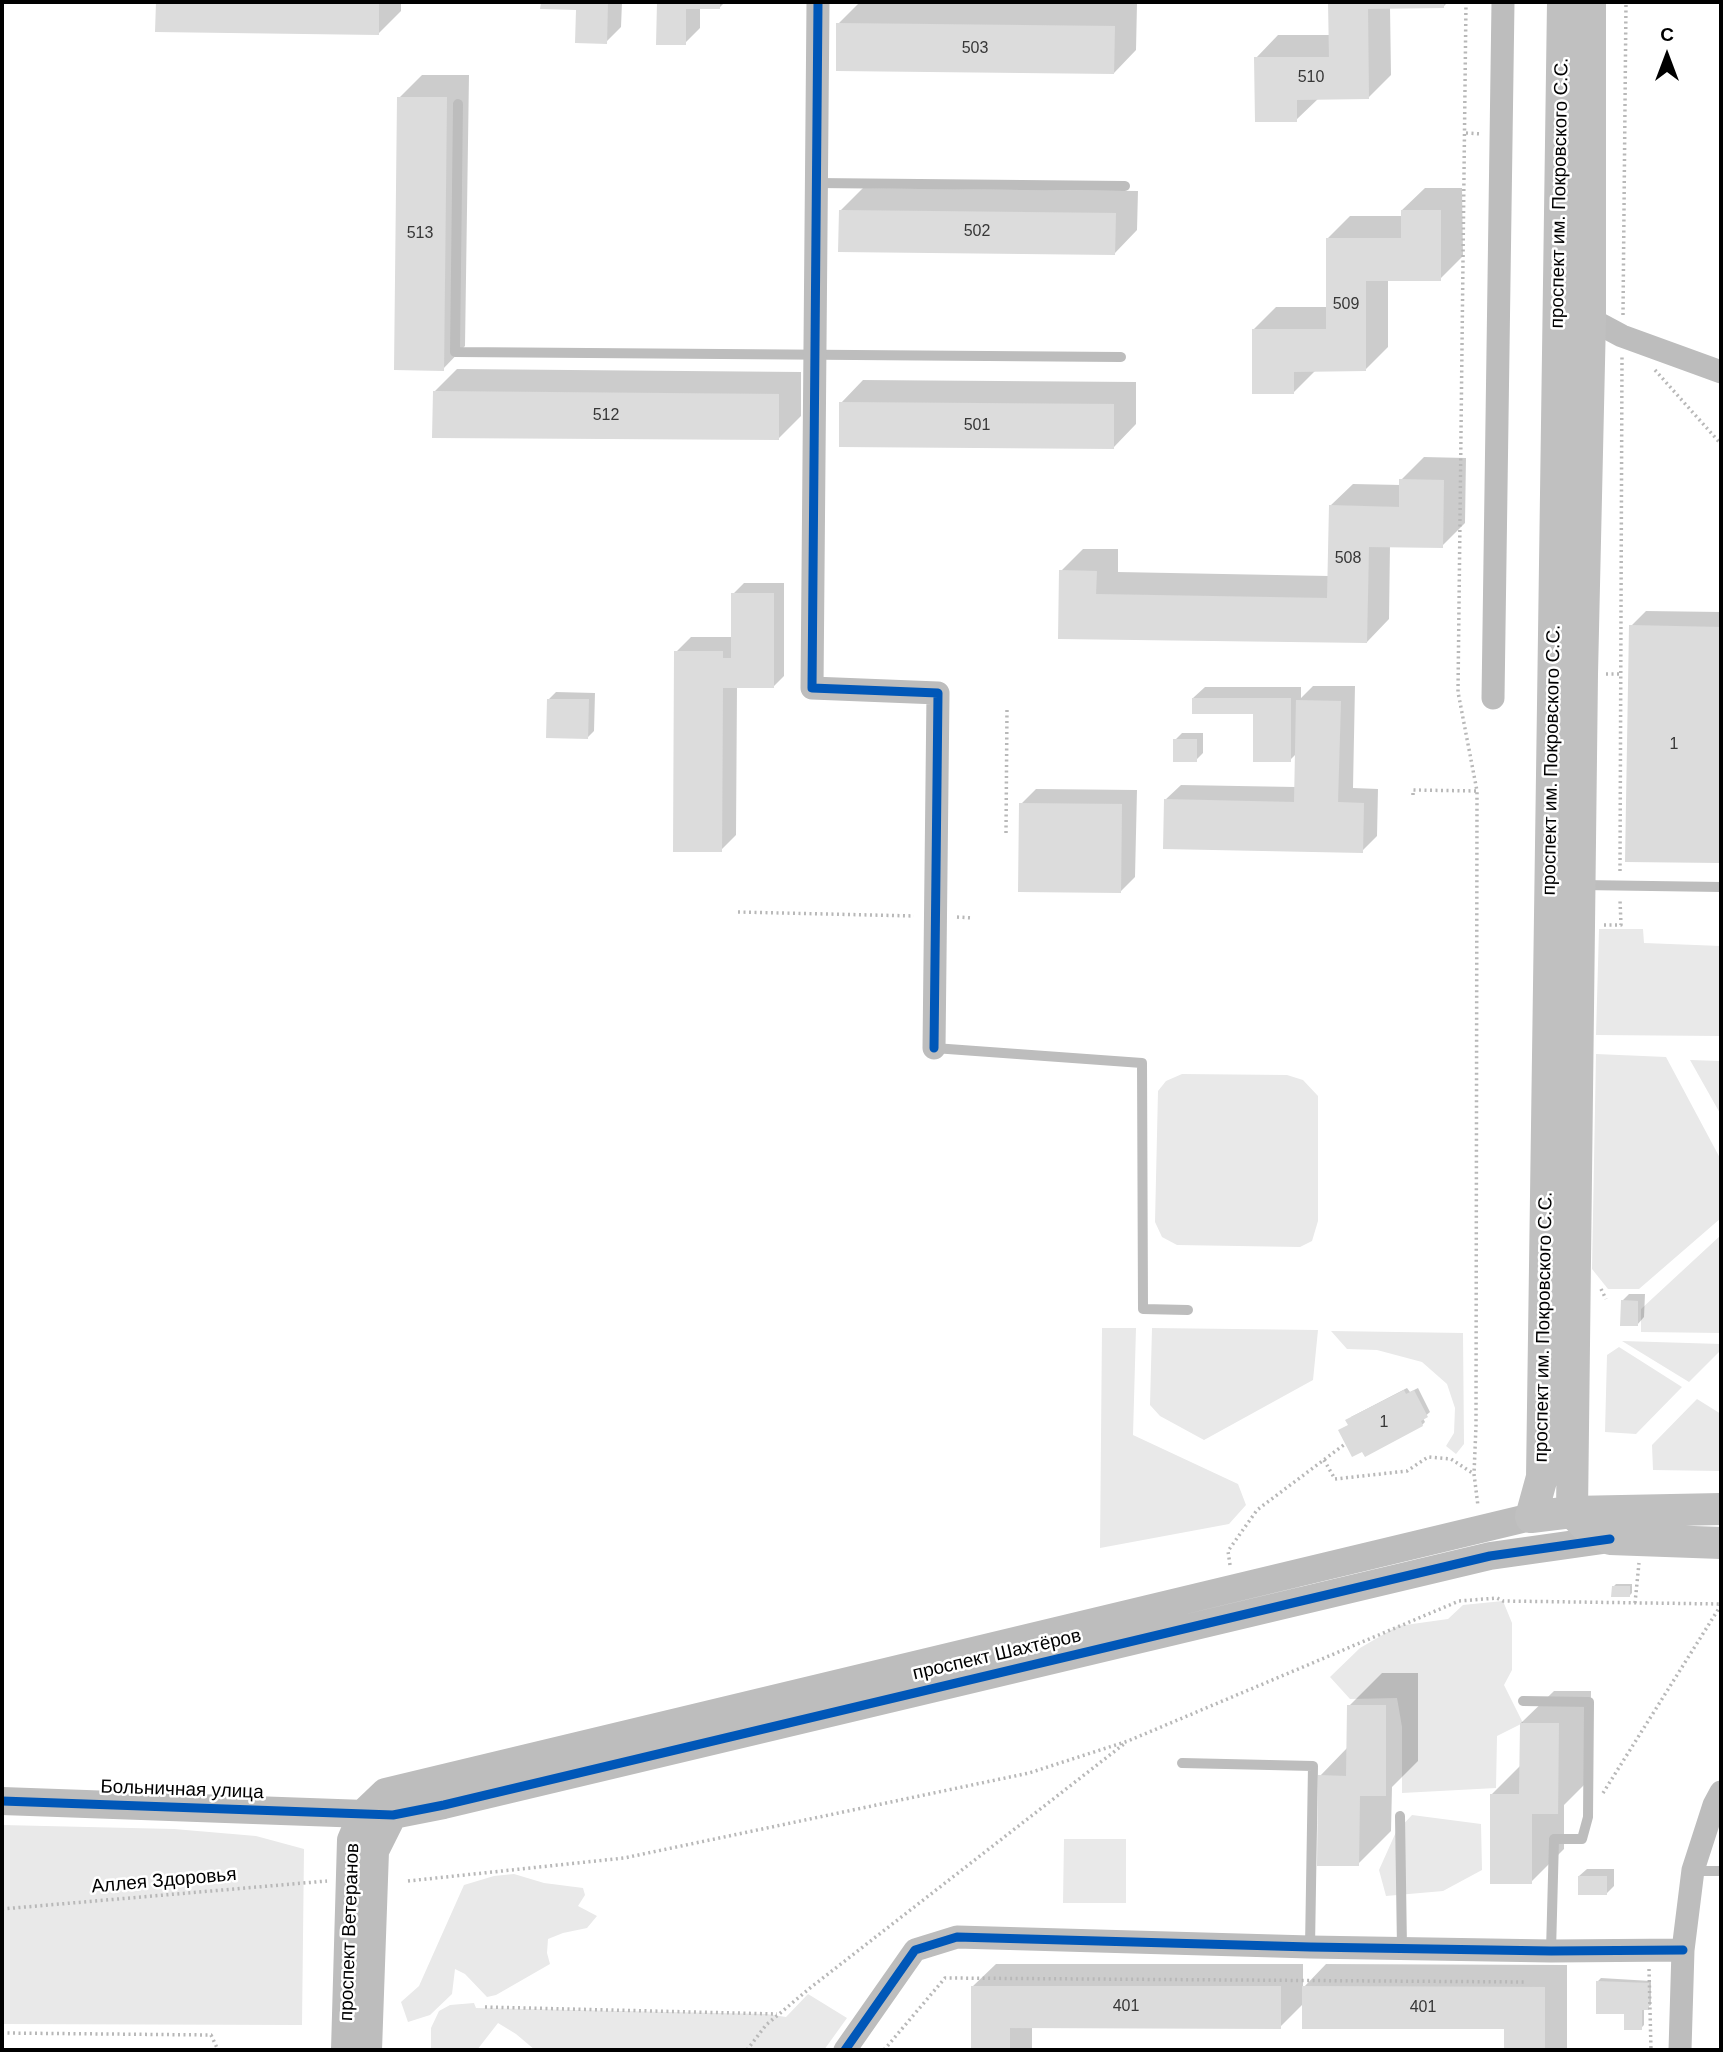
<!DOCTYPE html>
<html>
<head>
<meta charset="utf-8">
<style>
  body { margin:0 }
  #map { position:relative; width:1723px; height:2052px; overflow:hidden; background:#fff; font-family:Helvetica,sans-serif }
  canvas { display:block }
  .frame { position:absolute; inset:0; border:4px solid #000; pointer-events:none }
  .north { position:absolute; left:1632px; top:21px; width:70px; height:70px; -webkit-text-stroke:5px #fff; paint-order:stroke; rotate:0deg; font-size:19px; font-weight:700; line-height:28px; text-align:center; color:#000 }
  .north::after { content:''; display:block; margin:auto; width:24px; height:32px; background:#000; clip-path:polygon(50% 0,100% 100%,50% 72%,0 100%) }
</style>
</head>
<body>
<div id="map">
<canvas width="1723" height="2052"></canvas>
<div class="frame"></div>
<div class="north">С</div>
</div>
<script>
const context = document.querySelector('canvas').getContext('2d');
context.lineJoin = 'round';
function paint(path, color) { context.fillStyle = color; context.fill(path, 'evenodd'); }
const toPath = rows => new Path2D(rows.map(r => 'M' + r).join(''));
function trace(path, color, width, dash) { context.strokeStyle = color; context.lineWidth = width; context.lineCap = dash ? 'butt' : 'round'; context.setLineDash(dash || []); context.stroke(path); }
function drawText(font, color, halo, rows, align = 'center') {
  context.font = font + ' Helvetica,sans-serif'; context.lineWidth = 5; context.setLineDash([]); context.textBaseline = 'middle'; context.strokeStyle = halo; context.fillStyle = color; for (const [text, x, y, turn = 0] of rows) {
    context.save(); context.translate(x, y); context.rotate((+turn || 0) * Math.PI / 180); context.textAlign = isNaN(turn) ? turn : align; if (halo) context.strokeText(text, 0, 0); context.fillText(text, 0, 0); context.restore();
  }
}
paint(toPath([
  [1599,929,1643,929,1644,943,1721,946,1721,1036,1596,1035],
  [1596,1054,1666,1057,1721,1160,1721,1218,1639,1289,1608,1289,1592,1269],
  [1690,1060,1721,1061,1721,1115],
  [1182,1074,1287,1075,1303,1080,1318,1096,1318,1221,1312,1241,1300,1247,1177,1245,1162,1237,1155,1222,1158,1091,1166,1081],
  [1721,1235,1721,1333,1641,1332,1641,1309],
  [1102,1328,1136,1328,1133,1435,1238,1484,1246,1505,1229,1524,1100,1548],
  [1152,1328,1318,1330,1313,1380,1204,1440,1160,1416,1150,1405],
  [1331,1331,1463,1333,1464,1444,1456,1454,1446,1446,1454,1433,1455,1408,1447,1384,1422,1362,1377,1350,1347,1349],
  [1622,1341,1721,1344,1721,1350,1689,1382],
  [1619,1347,1682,1387,1636,1434,1605,1432,1607,1355],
  [1697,1399,1721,1414,1721,1471,1653,1470,1652,1445],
  [1503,1601,1512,1623,1512,1670,1504,1685,1523,1723,1497,1736,1496,1788,1402,1793,1402,1727,1397,1698,1350,1699,1330,1677,1360,1648,1398,1626,1448,1619,1463,1605],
  [1412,1815,1481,1824,1482,1870,1443,1891,1386,1896,1379,1870,1396,1832],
  [2,1825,174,1829,256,1836,304,1849,302,2025,2,2024],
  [1064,1839,1126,1839,1126,1903,1063,1903],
  [514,1874,544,1883,583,1888,585,1895,578,1906,597,1916,587,1928,563,1933,548,1939,547,1953,550,1964,496,1995,487,1997,465,1974,455,1969,452,1994,430,2015,408,2022,401,2002,419,1986,464,1885,494,1876],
  [808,1994,847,2018,824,2050,535,2050,516,2034,498,2023,477,2050,431,2050,431,2028,439,2011,450,2005,474,2003,476,2008,766,2014,786,2017]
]), '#e9e9e9');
paint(toPath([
  [157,2,401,2,401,11,378,34,157,30],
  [542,2,622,2,621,27,606,42,577,8,542,8],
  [659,2,725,2,719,8,700,7,700,28,685,43,658,43],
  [860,2,1137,4,1136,50,1114,73,838,24],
  [1330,2,1448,2,1443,7,1390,7,1391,75,1368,98,1319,98,1296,120,1256,58,1278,35,1330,35],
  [422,75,469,75,465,346,443,369,399,98],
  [863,188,1138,191,1137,230,1115,253,841,210],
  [1425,188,1462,188,1463,256,1440,279,1388,279,1388,347,1365,370,1316,370,1294,392,1253,330,1276,307,1328,307,1327,239,1350,216,1403,216,1402,210],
  [457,369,801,372,801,416,778,439,435,391],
  [863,380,1136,382,1136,424,1114,447,841,403],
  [1424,457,1466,458,1465,523,1442,546,1390,545,1389,619,1367,642,1060,637,1061,571,1083,549,1118,549,1118,572,1329,576,1330,506,1353,484,1401,485,1401,480],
  [744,583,784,583,784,676,773,687,737,687,736,835,721,850,676,652,691,637,733,637,733,594],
  [1646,611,1721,612,1721,862,1627,861,1631,626],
  [1313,686,1355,686,1353,788,1378,789,1377,836,1362,851,1165,800,1181,785,1296,787,1297,753,1290,760,1255,712,1193,698,1205,687,1301,687,1301,698],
  [556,692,595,693,594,731,587,738,549,699],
  [1182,733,1203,733,1203,753,1196,760,1175,740],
  [1036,789,1137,790,1135,877,1120,892,1021,804],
  [1629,1294,1645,1294,1644,1317,1637,1325,1622,1301],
  [1407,1388,1410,1392,1418,1388,1430,1412,1423,1418,1425,1422,1422,1425,1350,1424,1351,1417],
  [1616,1584,1632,1584,1632,1593,1629,1596,1613,1587],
  [1382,1673,1418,1673,1418,1761,1392,1787,1391,1831,1358,1864,1320,1776,1348,1747,1349,1706],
  [1554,1691,1591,1691,1590,1779,1564,1805,1564,1849,1531,1882,1492,1794,1521,1765,1521,1723],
  [1587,1869,1614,1869,1614,1886,1607,1893,1579,1876],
  [996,1964,1303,1964,1303,1988,1326,1964,1567,1965,1567,2050,1632,2050,1506,2050,1506,2027,1303,2004,1280,2027,1032,2027,1032,2050,973,2050,973,1986],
  [1601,1978,1651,1981,1651,2005,1644,2008,1644,2025,1641,2028,1598,1981],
  [2,2049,112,2050,2,2050]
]), '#0003');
paint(toPath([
  [156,2,379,2,379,35,155,32],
  [541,2,608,2,607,44,575,43,576,10,540,9],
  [657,2,720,2,720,9,686,9,686,45,656,45],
  [1328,2,1444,2,1444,8,1368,9,1369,99,1297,100,1297,122,1255,122,1254,57,1329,57],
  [836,23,1115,26,1114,74,836,71],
  [397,97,447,97,444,371,394,370],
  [839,210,1116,213,1115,255,838,252],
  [1401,210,1441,210,1441,281,1366,281,1366,371,1294,372,1294,394,1252,394,1252,329,1326,329,1326,238,1401,238],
  [433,391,779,394,779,440,432,438],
  [839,402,1114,404,1114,449,839,447],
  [1399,479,1444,480,1443,548,1369,547,1367,643,1058,639,1059,570,1097,571,1096,594,1327,598,1329,505,1399,507],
  [731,593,774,593,774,688,723,688,722,852,673,852,674,651,723,651,723,658,731,658],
  [1629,625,1721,627,1721,863,1625,862],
  [1192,698,1291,698,1291,762,1253,762,1253,714,1192,714],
  [547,699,589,699,588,739,546,738],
  [1296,700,1341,701,1338,802,1364,803,1363,853,1163,849,1164,799,1294,802],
  [1173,739,1197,739,1197,762,1173,762],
  [1019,803,1122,804,1121,893,1018,892],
  [1621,1300,1638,1301,1638,1326,1620,1326],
  [1404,1390,1406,1394,1414,1390,1428,1417,1421,1421,1423,1426,1365,1457,1362,1452,1352,1457,1338,1430,1348,1425,1345,1420],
  [1612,1586,1630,1586,1630,1597,1611,1597],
  [1347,1705,1386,1705,1386,1796,1360,1796,1359,1866,1317,1866,1318,1775,1346,1776],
  [1520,1723,1559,1723,1558,1814,1532,1814,1532,1884,1490,1884,1490,1794,1519,1794],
  [1578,1876,1607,1876,1607,1895,1578,1895],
  [1596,1981,1649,1983,1649,2010,1642,2010,1642,2030,1624,2030,1624,2014,1596,2014],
  [971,1986,1281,1986,1281,2029,1010,2028,1010,2050,971,2050],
  [1302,1986,1545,1987,1545,2050,1504,2050,1504,2029,1302,2029]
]), '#dcdcdc');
trace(toPath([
  [1466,2,1458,692,1477,791,1476,1426,1474,1474,1478,1506],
  [1466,133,1482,134],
  [1623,315,1626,2],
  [1655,370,1721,444],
  [1606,674,1621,674],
  [1413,795,1413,790,1477,791],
  [1006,833,1007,708],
  [1620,871,1622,357],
  [738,912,914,916],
  [957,917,972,918],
  [1604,925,1621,925,1620,900],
  [1601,1289,1606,1299],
  [1324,1460,1335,1479,1407,1471,1428,1457,1451,1459,1474,1474],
  [1230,1565,1228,1551,1257,1510,1345,1444],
  [1635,1603,1639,1563],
  [1603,1793,1721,1605],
  [408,1881,624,1858,1029,1773,1128,1741,1459,1601,1497,1598,1503,1601,1721,1604],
  [2,1909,327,1881],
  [1649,1969,1651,2050],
  [485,2007,777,2014],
  [2,2033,211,2035,218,2050],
  [747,2050,766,2025,810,1988,1124,1744],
  [884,2050,945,1978,1527,1982]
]), '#b8b8b8', 3.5, [2, 3.5]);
trace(toPath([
  [458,104,455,352,1121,357],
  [816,183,1125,186],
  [1582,885,1721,887],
  [934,1048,1142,1063,1143,1309,1188,1310],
  [1523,1701,1589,1702,1588,1817,1582,1839,1554,1839,1551,1951],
  [1182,1763,1313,1766,1310,1947],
  [1400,1816,1402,1948],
  [1693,1871,1721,1871]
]), '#bdbdbd', 10);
trace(toPath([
  [818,2,812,688,938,693,934,1048],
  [1579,313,1622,336,1721,372],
  [1493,698,1503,2],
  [845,2050,915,1950,957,1937,1310,1947,1551,1951,1683,1950],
  [1680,2050,1683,1950,1693,1870,1714,1805,1721,1792]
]), '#bdbdbd', 23);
trace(toPath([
  [2,1801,393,1815,444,1805,1490,1556,1610,1539],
  [345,2050,351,1840,362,1814,385,1792,1531,1517],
  [368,2050,375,1851,393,1815]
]), '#bdbdbd', 28);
trace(toPath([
  [1563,2,1542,1477,1531,1517,1572,1512,1721,1509],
  [1569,1509,1586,1526,1610,1539,1721,1543],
  [1572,1512,1582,674,1590,319,1590,2]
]), '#c0c0c0', 32);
trace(toPath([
  [818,2,812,688,938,693,934,1048],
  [2,1801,393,1815,444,1805,1490,1556,1610,1539],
  [845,2050,915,1950,957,1937,1310,1947,1551,1951,1683,1950]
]), '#0057b8', 9);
drawText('16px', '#373737', null, [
  ["503",975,49],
  ["510",1311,78],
  ["502",977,232],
  ["513",420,234],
  ["509",1346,305],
  ["512",606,416],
  ["501",977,426],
  ["508",1348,559],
  ["1",1674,745],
  ["1",1384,1423],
  ["401",1126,2007],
  ["401",1423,2008]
]);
drawText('19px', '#000', '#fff', [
  ["проспект им. Покровского С.С.",1560,193,-89],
  ["проспект им. Покровского С.С.",1552,760,-89],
  ["проспект им. Покровского С.С.",1544,1327,-89],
  ["проспект Шахтёров",997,1655,-13],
  ["Больничная улица",182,1790,2],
  ["Аллея Здоровья",164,1881,-5],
  ["проспект Ветеранов",350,1932,-88]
]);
</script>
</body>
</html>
